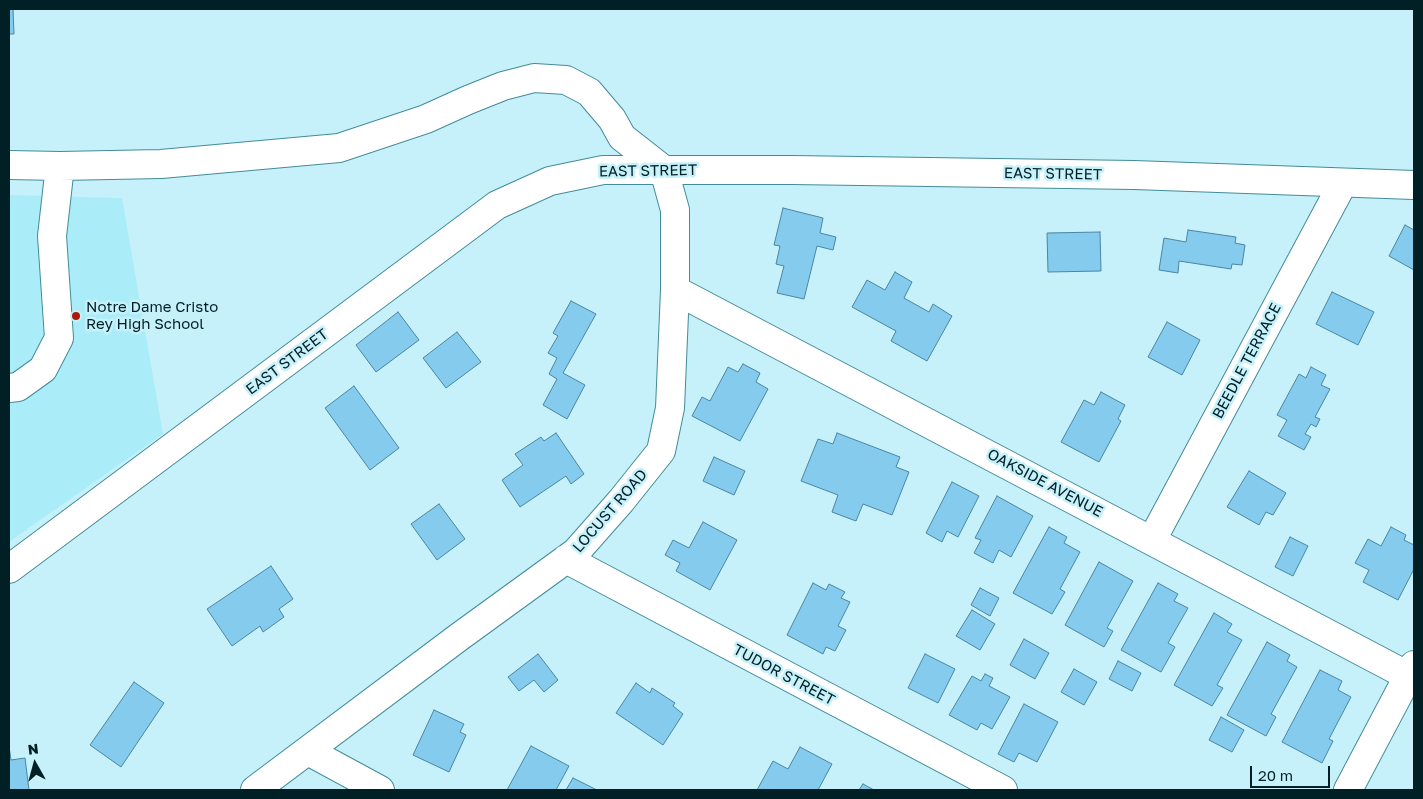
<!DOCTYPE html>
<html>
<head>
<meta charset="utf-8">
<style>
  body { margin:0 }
  #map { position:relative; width:1423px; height:799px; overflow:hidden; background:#c7f1fa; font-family:"Golos Text",sans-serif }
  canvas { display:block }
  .frame { position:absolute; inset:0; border:10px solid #012025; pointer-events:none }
  .north { position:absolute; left:10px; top:739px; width:50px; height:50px; -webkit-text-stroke:4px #c7f1fa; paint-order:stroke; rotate:353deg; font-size:14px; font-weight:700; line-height:20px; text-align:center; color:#012025 }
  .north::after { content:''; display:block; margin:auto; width:18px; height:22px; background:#012025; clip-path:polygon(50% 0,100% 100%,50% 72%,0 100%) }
  .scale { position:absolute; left:1250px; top:766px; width:80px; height:22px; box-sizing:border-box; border:2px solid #012025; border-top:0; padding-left:6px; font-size:15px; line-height:18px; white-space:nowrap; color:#012025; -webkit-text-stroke:4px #c7f1fa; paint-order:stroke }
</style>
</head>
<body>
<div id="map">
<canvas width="1423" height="799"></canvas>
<div class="frame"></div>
<div class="north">N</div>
<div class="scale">20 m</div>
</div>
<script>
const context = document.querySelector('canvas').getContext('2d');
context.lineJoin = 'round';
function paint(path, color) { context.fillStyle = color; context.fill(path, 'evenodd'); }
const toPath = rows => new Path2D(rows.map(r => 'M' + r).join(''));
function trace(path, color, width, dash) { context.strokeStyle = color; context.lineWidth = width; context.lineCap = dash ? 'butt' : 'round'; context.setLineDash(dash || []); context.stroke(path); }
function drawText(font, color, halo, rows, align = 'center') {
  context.font = font + ' "Golos Text",sans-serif'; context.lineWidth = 5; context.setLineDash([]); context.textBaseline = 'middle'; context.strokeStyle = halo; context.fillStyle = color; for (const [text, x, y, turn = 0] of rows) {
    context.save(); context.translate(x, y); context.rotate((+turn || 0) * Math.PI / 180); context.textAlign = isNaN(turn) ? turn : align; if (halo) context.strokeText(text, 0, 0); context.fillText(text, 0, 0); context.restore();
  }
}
paint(toPath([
  [9,195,122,198,163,434,9,542]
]), '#aaedf9');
const building = toPath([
  [9,9,13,9,14,34,9,34,9,9],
  [783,208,823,218,820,233,836,237,833,250,817,246,804,299,777,293,784,266,776,264,780,246,774,245,783,208],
  [1405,225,1414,230,1414,270,1389,256,1405,225],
  [1188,230,1236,237,1235,243,1245,245,1242,265,1232,264,1231,269,1179,261,1178,273,1159,270,1164,238,1186,242,1188,230],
  [1100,232,1101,271,1048,272,1047,233,1100,232],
  [895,272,912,282,904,298,929,312,933,304,952,316,927,361,891,341,896,331,852,307,867,280,885,290,895,272],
  [1332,292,1374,312,1358,345,1316,324,1332,292],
  [571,301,596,314,563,373,585,385,567,419,543,405,557,379,549,374,557,358,548,353,558,336,553,333,571,301],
  [398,312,419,340,376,372,356,345,398,312],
  [1167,322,1200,340,1182,375,1148,357,1167,322],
  [457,332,481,362,446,388,423,358,457,332],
  [743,364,760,373,756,382,768,389,740,441,692,416,702,397,710,401,728,367,738,372,743,364],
  [1311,367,1326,375,1321,385,1330,389,1315,417,1320,419,1316,427,1311,424,1305,434,1311,437,1304,450,1278,436,1287,420,1277,415,1299,374,1306,378,1311,367],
  [354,386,399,448,370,470,325,408,354,386],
  [1101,392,1125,405,1118,419,1121,421,1099,462,1061,442,1084,400,1094,405,1101,392],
  [556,433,584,474,571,484,566,476,520,507,502,480,523,465,515,454,541,437,544,441,556,433],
  [837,433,900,457,896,467,909,472,892,515,863,504,856,521,832,512,838,495,801,481,818,439,833,444,837,433],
  [714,457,745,471,734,495,703,481,714,457],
  [1249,471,1286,493,1273,515,1266,512,1259,525,1227,507,1249,471],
  [952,482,979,496,958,537,947,531,942,542,926,533,952,482],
  [997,496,1033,516,1011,557,999,550,993,563,974,553,981,540,975,538,997,496],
  [439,504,465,539,437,560,411,524,439,504],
  [703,522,737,540,710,590,676,571,680,563,665,555,673,540,689,548,703,522],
  [1049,527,1067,537,1064,543,1080,552,1060,589,1065,592,1052,614,1013,593,1049,527],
  [1391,527,1406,535,1404,540,1414,545,1414,569,1398,600,1363,582,1369,570,1355,563,1368,539,1381,546,1391,527],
  [1290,537,1308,546,1293,576,1275,567,1290,537],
  [1099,562,1133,581,1107,628,1113,631,1104,647,1065,625,1099,562],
  [271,566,293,599,279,609,284,617,263,632,260,626,232,646,207,609,271,566],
  [813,583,826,590,829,584,845,592,841,598,850,602,838,626,846,630,835,651,826,647,823,654,787,635,813,583],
  [1158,583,1178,594,1174,601,1188,608,1168,643,1175,647,1161,672,1121,650,1158,583],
  [980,588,999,598,990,616,971,605,980,588],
  [972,610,995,624,980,650,956,636,972,610],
  [1214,613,1232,624,1227,632,1242,640,1217,685,1223,688,1212,706,1174,685,1214,613],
  [1024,639,1049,653,1035,679,1010,665,1024,639],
  [1267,642,1290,655,1287,661,1297,667,1271,714,1276,717,1266,736,1227,715,1267,642],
  [538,654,558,680,544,692,534,680,519,691,508,677,538,654],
  [925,654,955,669,938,703,908,688,925,654],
  [1118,661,1141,673,1132,691,1109,679,1118,661],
  [1074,669,1097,682,1084,705,1061,692,1074,669],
  [1320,670,1342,681,1338,690,1351,697,1329,739,1333,741,1322,763,1282,742,1320,670],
  [985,674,993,678,989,686,1010,697,992,729,981,723,977,730,949,715,972,676,981,681,985,674],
  [134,682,164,703,121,767,90,745,134,682],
  [636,683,650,693,652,688,675,703,673,706,683,714,663,745,616,713,636,683],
  [1024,704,1058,722,1037,762,1019,753,1014,762,998,754,1024,704],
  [434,710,464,724,460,732,466,735,449,772,413,755,434,710],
  [1221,717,1244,730,1232,752,1209,740,1221,717],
  [9,746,11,760,25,758,29,790,9,790,9,746],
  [531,746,569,766,556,790,507,790,531,746],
  [800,747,832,764,818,790,757,790,773,761,788,769,800,747],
  [573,778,597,790,566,790,573,778],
  [863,784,874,790,859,790,863,784]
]);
paint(building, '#84cbee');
trace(building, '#4a85a2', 1);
const minor = toPath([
  [9,165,60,166,161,164,339,148,426,119,468,100,503,86,534,78,566,80,589,92,612,119,622,137,664,170,675,210,675,290,670,408,661,451,621,501,576,552,459,637,255,790],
  [675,290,1414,679],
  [9,388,18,387,43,369,59,338,52,236,60,166],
  [1152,540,1343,183],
  [566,559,1003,790],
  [308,751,380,790],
  [1348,790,1414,665]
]);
const major = toPath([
  [9,569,497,205,550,181,603,170,792,170,1134,175,1414,185]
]);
trace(minor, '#428c99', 30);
trace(major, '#428c99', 30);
trace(minor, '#fff', 28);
trace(major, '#fff', 28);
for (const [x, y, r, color] of [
  [76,316,5,"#aa1909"]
]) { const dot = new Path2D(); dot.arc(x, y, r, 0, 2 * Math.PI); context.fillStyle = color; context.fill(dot); trace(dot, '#c7f1fa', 2); }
drawText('15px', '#012025', '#c7f1fa', [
  ["EAST STREET",648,171,-1],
  ["EAST STREET",1053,174,1],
  ["BEEDLE TERRACE",1247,361,-62],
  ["EAST STREET",287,362,-37],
  ["OAKSIDE AVENUE",1045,483,28],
  ["LOCUST ROAD",610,511,-49],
  ["TUDOR STREET",784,675,28]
]);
drawText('15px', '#012025', '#c7f1fa', [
  ["Notre Dame Cristo",86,307],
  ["Rey High School",86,324]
], 'left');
</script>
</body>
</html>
